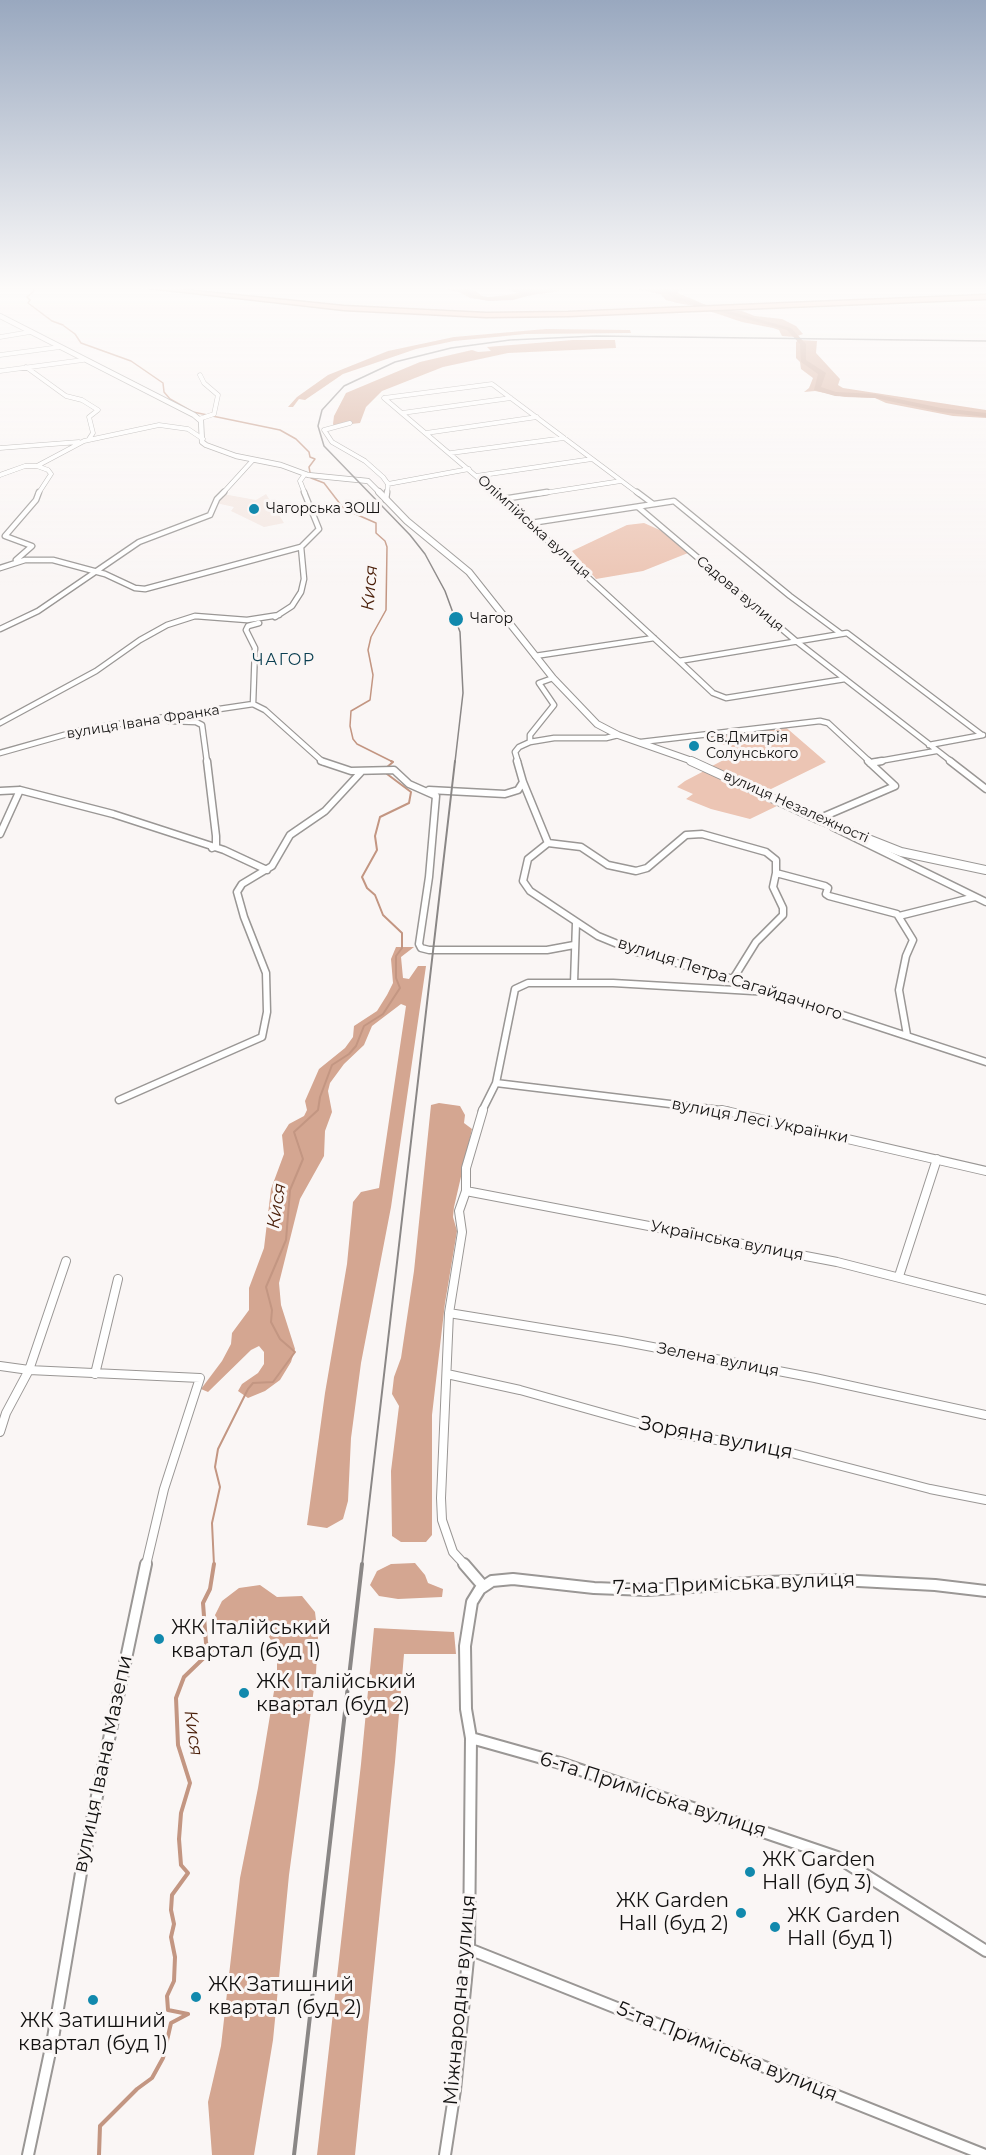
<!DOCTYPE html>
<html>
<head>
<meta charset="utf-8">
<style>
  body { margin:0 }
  canvas { display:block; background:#faf6f5 }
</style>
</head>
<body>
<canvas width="986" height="2155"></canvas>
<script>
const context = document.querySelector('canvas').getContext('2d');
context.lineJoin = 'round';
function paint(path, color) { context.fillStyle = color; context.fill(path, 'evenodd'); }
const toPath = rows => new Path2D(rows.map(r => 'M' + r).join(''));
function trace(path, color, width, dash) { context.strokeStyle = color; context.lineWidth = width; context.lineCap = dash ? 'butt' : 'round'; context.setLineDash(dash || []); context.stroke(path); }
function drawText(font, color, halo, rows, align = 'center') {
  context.font = font + ' Montserrat,sans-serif'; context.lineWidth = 6; context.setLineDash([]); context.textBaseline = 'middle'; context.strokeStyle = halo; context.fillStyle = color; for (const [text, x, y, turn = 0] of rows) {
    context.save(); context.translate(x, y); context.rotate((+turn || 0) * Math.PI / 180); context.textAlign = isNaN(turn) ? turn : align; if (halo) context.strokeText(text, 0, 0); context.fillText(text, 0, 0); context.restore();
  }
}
paint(toPath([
  [223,494,256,500,266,494,284,523,264,527,231,511,234,507,216,503]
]), '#f4e8e3');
paint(toPath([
  [644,523,662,531,688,553,643,571,596,579,572,551,627,525],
  [782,724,826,762,767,791,712,766,741,751,697,735],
  [706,770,779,805,750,819,711,809,686,799,693,794,677,787,685,781]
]), '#ecc5b4');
paint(toPath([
  [436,287,470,287,485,298,519,293,501,287,540,287,560,291,492,301,470,298,459,292],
  [627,287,724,287,685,288,679,291,678,293,706,305,701,307,677,303,666,300,660,294],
  [723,310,742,311,755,316,782,319,796,326,803,334,795,337,782,336,779,330,773,328,742,322,709,311],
  [546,329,630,330,631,333,526,334,454,341,416,349,343,374,305,400,299,399,293,407,288,407,297,397,328,375,388,351,454,337],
  [573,340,615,340,616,348,508,353,443,367,382,391,366,407,360,423,334,426,333,424,334,416,346,393,420,362,472,350,478,352,491,351,487,347],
  [799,340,817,341,816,353,840,379,838,385,843,388,986,410,986,418,953,416,886,403,875,398,845,397,815,391,804,392,809,388,813,378,801,369,800,362,796,358,796,342],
  [396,947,414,947,401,957,403,978,409,979,418,966,426,966,391,1207,361,1363,351,1438,348,1501,343,1519,327,1528,307,1525,325,1393,347,1264,353,1202,361,1192,379,1188,406,1006,401,1004,372,1026,364,1045,344,1064,330,1083,328,1091,332,1112,325,1131,324,1156,300,1199,279,1283,281,1305,295,1349,291,1362,280,1380,265,1391,248,1398,238,1391,242,1384,258,1373,264,1364,264,1352,259,1346,251,1350,208,1392,201,1389,222,1361,231,1344,232,1333,249,1310,249,1288,264,1248,271,1189,284,1154,282,1135,289,1124,304,1116,307,1110,305,1101,319,1069,345,1048,353,1037,354,1026,377,1011,387,995,393,983,391,959],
  [439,1103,460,1106,465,1115,464,1123,472,1129,454,1207,453,1217,457,1231,445,1303,432,1415,432,1535,426,1542,401,1542,392,1536,391,1471,399,1406,392,1394,394,1377,401,1358,414,1271,431,1105],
  [415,1563,425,1575,428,1583,443,1589,442,1597,398,1599,379,1596,370,1585,377,1571,391,1564],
  [260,1585,277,1597,302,1596,315,1612,318,1637,316,1673,289,1875,273,2040,254,2155,212,2155,208,2102,221,2046,240,1878,258,1788,277,1673,277,1650,266,1632,253,1627,219,1628,215,1615,222,1601,239,1588],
  [374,1628,454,1632,456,1654,404,1654,395,1762,355,2155,317,2155,361,1764]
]), '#d4a691');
trace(toPath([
  [33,287,34,291,27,297,30,300,28,303,52,321,63,325],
  [64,326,75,334,81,343,131,361,163,383,164,392,170,399,193,412,280,430,296,439,309,452,310,457,315,459,309,467,311,478,324,483,344,509,376,523,376,533,385,541,387,547,386,610,371,637,368,650,373,675,370,700,351,711,350,726,353,739,357,744,393,762]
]), '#c39682', 1.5);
trace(toPath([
  [214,1565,212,1523,220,1487,215,1467,218,1449,248,1389,253,1383,273,1382,295,1352,280,1339,271,1322,272,1310,266,1287,286,1240,290,1190,303,1159,294,1132,318,1110,320,1097,332,1065,349,1054,356,1046,364,1026,383,1014,400,988,396,978,396,956,402,948,402,933,383,915,375,895,367,888,362,877,377,850,375,836,380,817,409,803,411,792,387,774,386,768,393,762,391,761]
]), '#c39682', 2);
trace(toPath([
  [99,2155,100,2126,137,2089,152,2078,163,2058,171,2023,188,2014,168,2010,167,1996,174,1981,175,1957,171,1937,174,1924,171,1910,172,1895,188,1873,181,1865,179,1839,181,1813,190,1783,178,1745,176,1698,184,1677,212,1650,206,1643,203,1603,210,1589,214,1564]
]), '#c39682', 4);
paint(toPath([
  [465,287,471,287,469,290,475,295,488,297,513,296,531,292,513,287,523,287,542,292,513,300,488,301,471,297,463,290,465,287],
  [657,287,664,287,681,298,791,328,806,344,806,360,826,373,821,387,836,392,875,394,941,408,986,413,986,417,941,412,875,398,835,396,814,390,818,374,801,362,800,344,787,330,677,300,657,287]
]), '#c39682');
const minorFar4 = toPath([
  [0,337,30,332],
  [0,355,60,347],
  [26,367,66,396,82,400,98,410,89,417,93,433,89,439],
  [0,371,83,360],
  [384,398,497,494],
  [384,398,492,384,639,494],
  [402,413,511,398],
  [199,419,214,414,218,395,204,383,200,375],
  [350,423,324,430,332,442,365,461,383,477,388,484,387,494],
  [426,433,537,417],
  [0,448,79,442],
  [451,453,564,438],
  [37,466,48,470,51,474,38,494],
  [305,474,300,481,305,494],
  [0,475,25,466,37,466,84,441,159,425,188,429,203,439],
  [476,476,592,459],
  [388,484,469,469],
  [222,494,253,460],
  [537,494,621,481]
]);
const minorFar3 = toPath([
  [495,492,679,661],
  [637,492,653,504],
  [503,499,547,492],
  [386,500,387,492],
  [638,507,796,641,952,762],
  [531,523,674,501,790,596,840,633],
  [16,560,32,546,5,536,36,500,39,492],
  [0,568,25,560,53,560,105,574,135,588,145,589,301,547],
  [275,617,292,606,301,592,304,579,301,547,319,529,304,492],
  [0,629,38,611,139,542,210,515,217,499,224,492],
  [535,656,654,638],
  [845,679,726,698,713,693,679,661,847,633,982,735],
  [253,704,265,710,323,762],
  [253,704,255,648,246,630,248,626,259,623],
  [169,721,196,722,202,725,207,762],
  [0,723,96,671,140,640,167,625,195,616,247,620,279,615],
  [530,742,530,735,554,705,539,683,553,678],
  [641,742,820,721,828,723,870,762],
  [929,745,983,735],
  [0,753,85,729,253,704],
  [518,762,515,752,519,747,530,742,554,738,606,738,618,735],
  [874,762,936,751]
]);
const minorFar2 = toPath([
  [207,761,216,836,216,846,212,848],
  [321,761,351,771,394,770,409,784,436,796,429,877,419,944,421,948,429,950,547,950,574,945],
  [517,761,523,782,548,843,528,859,523,881,530,891,598,936,637,952,733,979,986,1062],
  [950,761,986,789],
  [870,763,882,761],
  [429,790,505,794,518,790,523,782],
  [0,791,20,790,113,814,224,850,267,870],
  [818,819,895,786,868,761],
  [833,827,986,902],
  [0,834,20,790],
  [548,843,581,847,608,865,636,871,647,868,686,835,702,834,766,852,776,860,776,873,825,886,828,888,826,894,829,896,897,914,913,940,906,956,899,990,907,1035],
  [899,916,975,897],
  [733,979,756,942,783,915,783,908,773,887,776,873],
  [574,983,576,923],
  [496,1083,728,1111],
  [119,1100,262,1037,267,1012,266,973,244,917,237,892,242,884,272,866,290,835,325,811,362,771],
  [482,1111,496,1083,515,989,528,983,613,983,770,992]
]);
const minorFar1 = toPath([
  [722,1110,986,1171],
  [466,1191,837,1262,986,1300],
  [899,1276,937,1159],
  [449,1313,621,1341,815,1378,986,1415],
  [0,1366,29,1370,200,1378,164,1489,146,1565],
  [95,1374,118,1279],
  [447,1374,520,1390,677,1434,776,1449,930,1489,986,1500],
  [0,1432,6,1413,29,1370,66,1261],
  [465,1565,453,1552,442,1520,441,1498,449,1313,462,1232,459,1211,466,1191,466,1168,483,1110]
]);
const minor = toPath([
  [464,1564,483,1586],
  [471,1738,560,1763,837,1857,986,1951],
  [469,1949,985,2155],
  [28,2155,53,2038,82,1867,146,1564],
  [445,2155,455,2090,469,1949,471,1738,466,1709,465,1646,472,1602,480,1589,492,1581,513,1579,594,1588,647,1590,764,1582,839,1580,935,1585,986,1591]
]);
const tertiaryFar2 = toPath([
  [0,316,194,415,201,421,202,442,206,445,236,456,281,465,308,475,368,481,381,494]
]);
const tertiaryFar1 = toPath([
  [379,492,407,521,469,572,553,678,597,724,618,735,695,762]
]);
const tertiary = toPath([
  [691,761,815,818,901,852,986,870]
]);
const trunk = toPath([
  [140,287,155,287,344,306,486,313,568,312,986,295,986,299,568,316,486,317,344,310,140,287]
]);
trace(minorFar4, '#9a9795', 5);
trace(minorFar3, '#9a9795', 7);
trace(minorFar2, '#9a9795', 9);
trace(minorFar1, '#9a9795', 10);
trace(minor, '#9a9795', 14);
trace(tertiaryFar2, '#9a9795', 6);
trace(tertiaryFar1, '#9a9795', 8);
trace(tertiary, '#9a9795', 10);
trace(trunk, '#a97b65', 3);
trace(minorFar4, '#fff', 4);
trace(minorFar3, '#fff', 4.5);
trace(minorFar2, '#fff', 6);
trace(minorFar1, '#fff', 8);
trace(minor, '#fff', 10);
trace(tertiaryFar2, '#fff', 4.5);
trace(tertiaryFar1, '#fff', 6);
trace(tertiary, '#fff', 8);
paint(trunk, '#fcc3a8');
trace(toPath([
  [455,762,463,693,460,632,445,591,425,554,410,535,324,446,318,426,322,410,344,386,395,362,451,348,510,340,596,336,986,341]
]), '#8a8786', 1.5);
trace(toPath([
  [362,1565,455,761]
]), '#8a8786', 2);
trace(toPath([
  [294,2155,362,1564]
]), '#8a8786', 4);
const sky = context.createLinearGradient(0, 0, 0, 588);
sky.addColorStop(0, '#99a8bf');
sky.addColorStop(0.49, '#fdfbfa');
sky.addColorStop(1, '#fdfbfa00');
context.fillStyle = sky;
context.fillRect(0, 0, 986, 588);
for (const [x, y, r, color] of [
  [254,509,6,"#1189ad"],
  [456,619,8,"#1189ad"],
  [694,746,6,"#1189ad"],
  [159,1639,6,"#1189ad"],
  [244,1693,6,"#1189ad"],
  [750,1872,6,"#1189ad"],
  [741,1913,6,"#1189ad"],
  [775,1927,6,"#1189ad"],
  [196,1997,6,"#1189ad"],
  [93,2000,6,"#1189ad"]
]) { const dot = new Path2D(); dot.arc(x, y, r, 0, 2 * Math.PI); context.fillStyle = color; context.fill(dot); trace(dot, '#faf6f5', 2); }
drawText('14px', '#121110', '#faf6f5', [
  ["Чагорська ЗОШ",266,509],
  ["Чагор",470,619],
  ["Св.Дмитрія",706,738],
  ["Солунського",706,754]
], 'left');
drawText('14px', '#121110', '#faf6f5', [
  ["Олімпійська вулиця",534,527,42],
  ["Садова вулиця",740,594,40],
  ["вулиця Івана Франка",143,722,-9],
  ["вулиця Незалежності",796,807,24]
]);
context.letterSpacing = '1.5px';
drawText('16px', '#0c4052', '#faf6f5', [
  ["ЧАГОР",284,660]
]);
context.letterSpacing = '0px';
drawText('16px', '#121110', '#faf6f5', [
  ["вулиця Петра Сагайдачного",730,979,18],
  ["вулиця Лесі Українки",760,1121,11],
  ["Українська вулиця",727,1241,11],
  ["Зелена вулиця",718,1360,11]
]);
drawText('italic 18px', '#491e08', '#faf6f5', [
  ["Кися",370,588,-85],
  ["Кися",277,1206,-81],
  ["Кися",193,1733,82]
]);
drawText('20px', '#121110', '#faf6f5', [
  ["Зоряна вулиця",716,1438,11],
  ["7-ма Приміська вулиця",734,1584,-2],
  ["вулиця Івана Мазепи",103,1764,-78],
  ["6-та Приміська вулиця",653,1795,18],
  ["Міжнародна вулиця",460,2000,-85],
  ["5-та Приміська вулиця",727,2052,22]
]);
drawText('20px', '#121110', '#faf6f5', [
  ["ЖК Італійський",171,1628],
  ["квартал (буд 1)",171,1651],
  ["ЖК Італійський",256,1682],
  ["квартал (буд 2)",256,1705],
  ["ЖК Garden",762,1860],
  ["Hall (буд 3)",762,1883],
  ["ЖК Garden",729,1901,"right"],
  ["Hall (буд 2)",729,1924,"right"],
  ["ЖК Garden",787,1916],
  ["Hall (буд 1)",787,1939],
  ["ЖК Затишний",208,1985],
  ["квартал (буд 2)",208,2008],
  ["ЖК Затишний",93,2021,"center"],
  ["квартал (буд 1)",93,2044,"center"]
], 'left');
</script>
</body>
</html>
